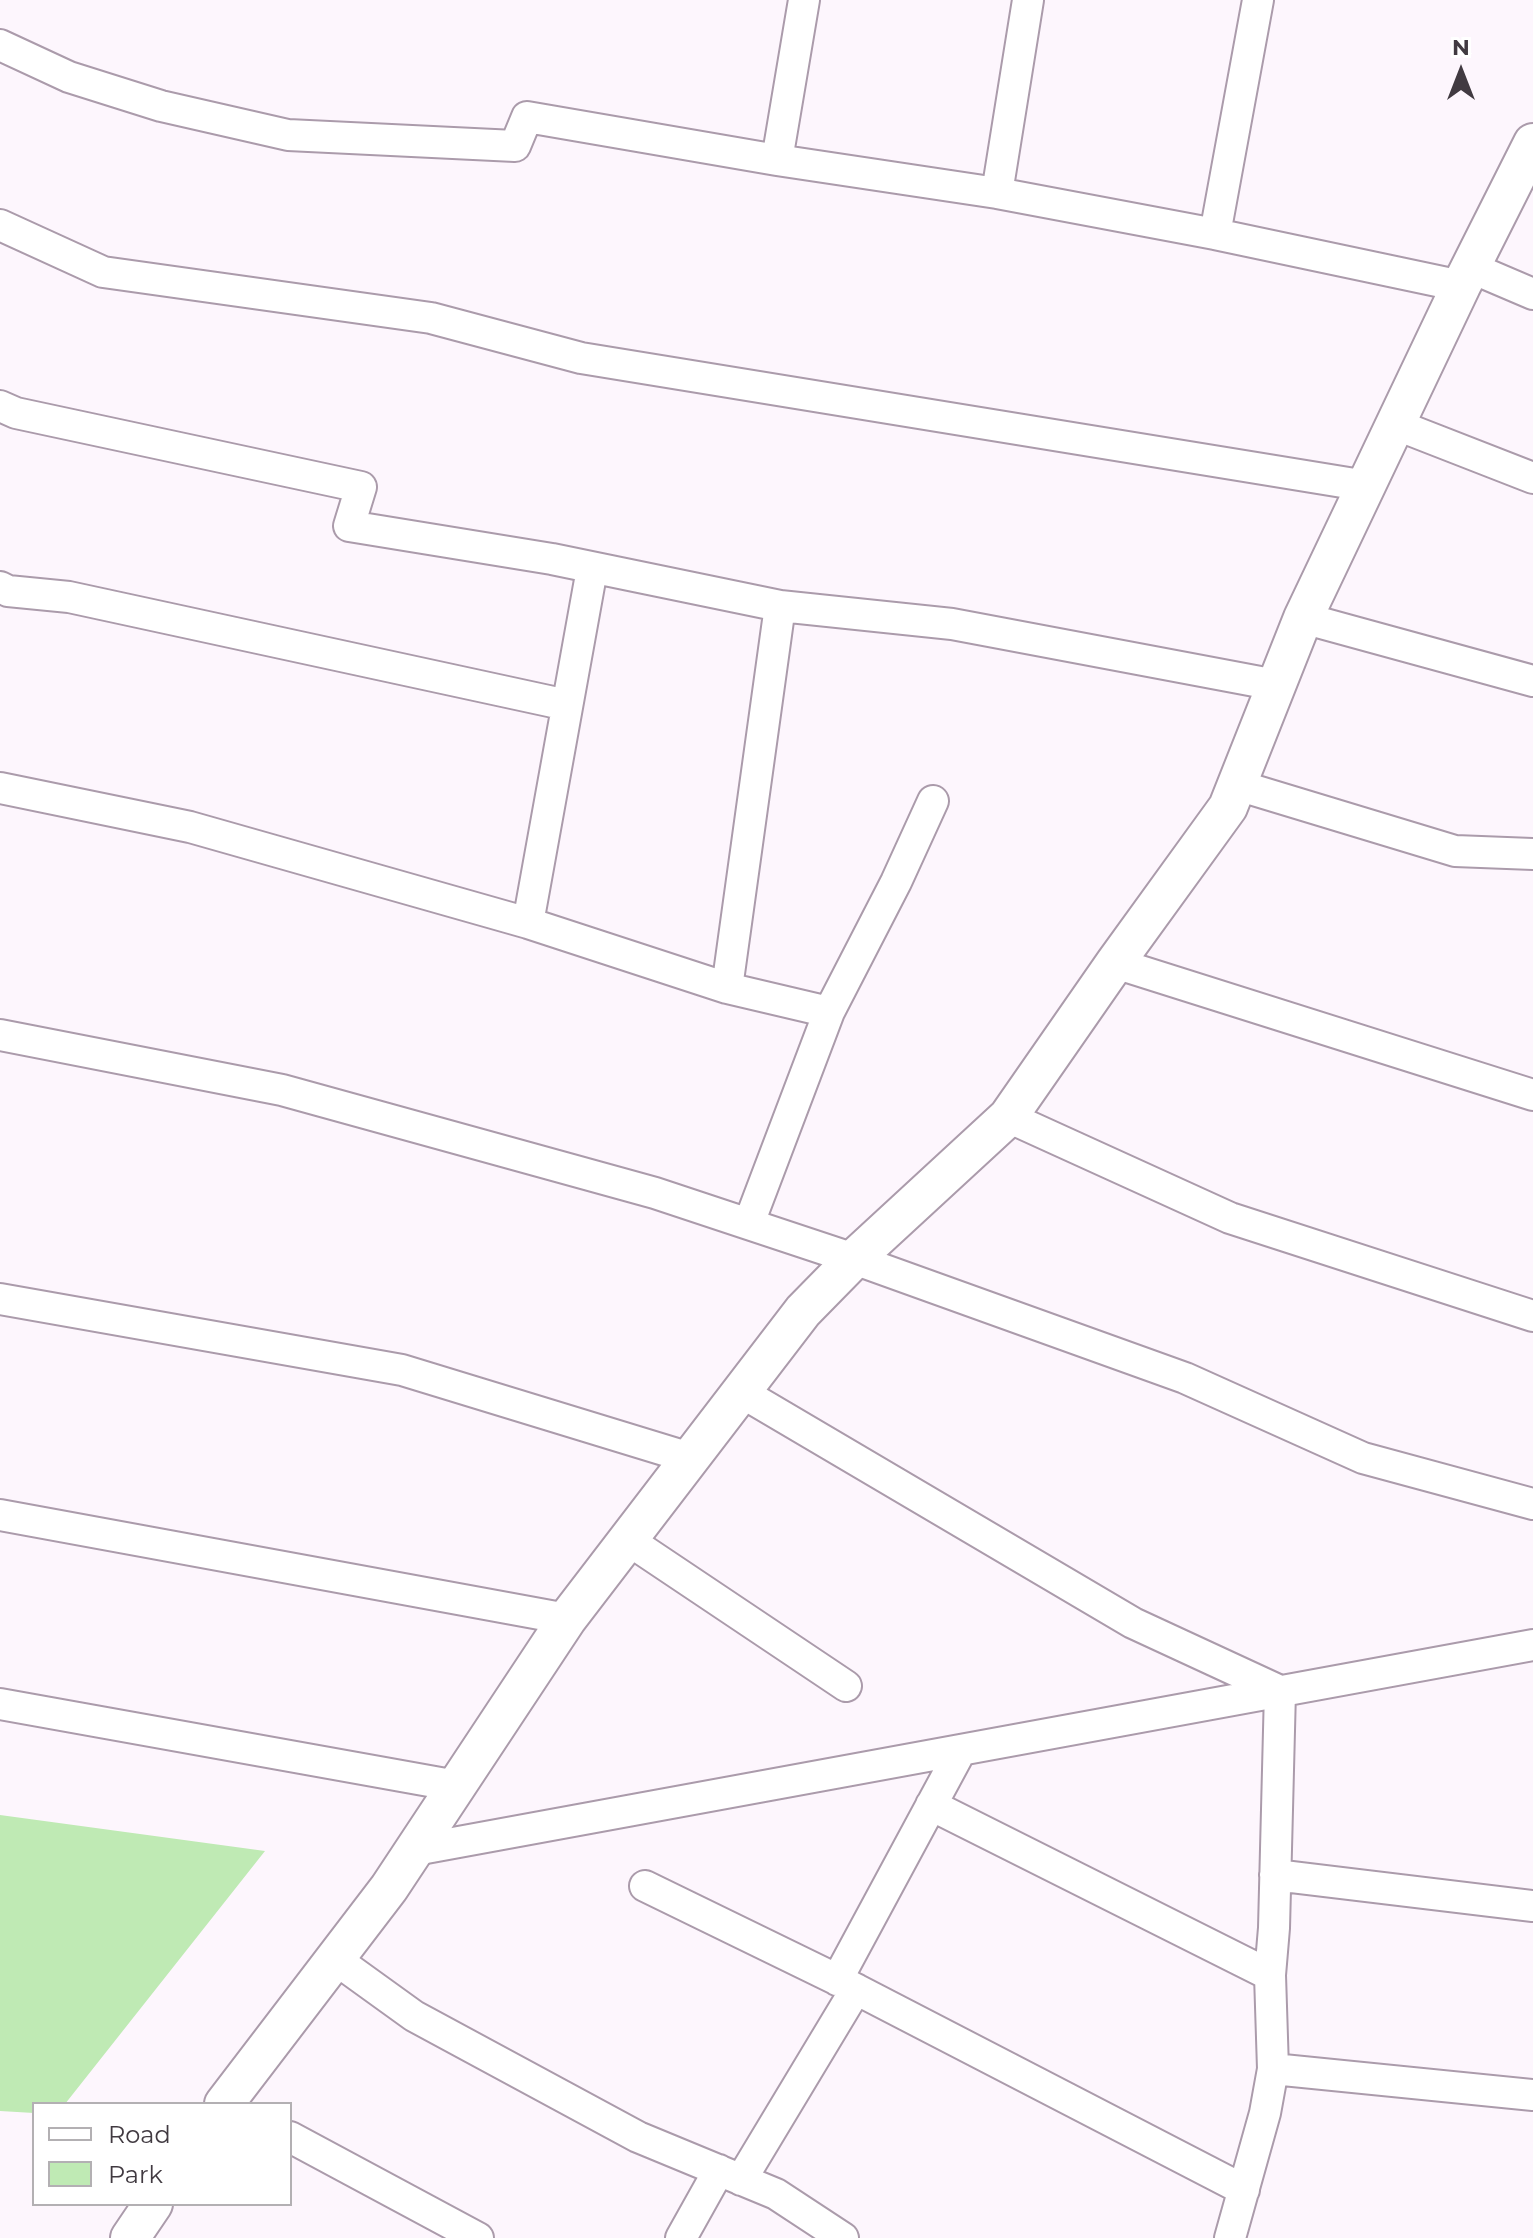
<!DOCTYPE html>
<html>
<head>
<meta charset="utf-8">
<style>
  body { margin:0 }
  #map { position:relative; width:1533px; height:2238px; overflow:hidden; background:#fdf6fd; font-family:Montserrat,sans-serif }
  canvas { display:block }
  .legend { position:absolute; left:32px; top:2102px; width:260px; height:104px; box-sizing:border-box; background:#fff; border:2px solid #b3b0b3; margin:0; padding:10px 14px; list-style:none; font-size:24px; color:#413a41 }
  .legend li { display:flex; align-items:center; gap:16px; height:40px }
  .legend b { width:40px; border:2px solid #b3b0b3 }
  .north { position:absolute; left:1421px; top:32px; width:80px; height:80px; -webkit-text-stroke:6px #fff; paint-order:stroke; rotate:0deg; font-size:22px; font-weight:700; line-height:32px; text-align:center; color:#413a41 }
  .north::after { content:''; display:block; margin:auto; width:28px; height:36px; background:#413a41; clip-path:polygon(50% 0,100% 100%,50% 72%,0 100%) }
</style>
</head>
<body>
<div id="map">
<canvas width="1533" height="2238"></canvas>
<ul class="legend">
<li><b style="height:10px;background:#fff"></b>Road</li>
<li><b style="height:22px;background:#bfeab4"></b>Park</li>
</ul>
<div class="north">N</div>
</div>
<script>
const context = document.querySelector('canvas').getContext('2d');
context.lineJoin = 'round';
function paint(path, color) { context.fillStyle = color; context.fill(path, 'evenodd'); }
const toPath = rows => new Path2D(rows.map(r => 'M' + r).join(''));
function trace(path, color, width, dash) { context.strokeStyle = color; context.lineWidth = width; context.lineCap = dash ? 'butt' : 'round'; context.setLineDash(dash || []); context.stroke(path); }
paint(toPath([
  [0,1815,265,1851,65,2104,34,2104,34,2113,0,2111]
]), '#bfeab4');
const minor = toPath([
  [0,45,69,77,161,106,288,135,515,146,527,117,777,160,997,193,1215,234,1461,286],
  [777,160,804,0],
  [997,193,1028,0],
  [0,225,103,272,431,318,581,358,1367,486],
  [1215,234,1258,0],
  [1472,268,1533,294],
  [0,406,16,413,361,487,349,526,552,559,780,606,952,624,1276,685],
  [1397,425,1533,478],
  [0,587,8,591,69,597,567,705],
  [1303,618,1533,681],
  [1237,785,1455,851,1533,854],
  [0,788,190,827,528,923,727,988,829,1012],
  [528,923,592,569],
  [1115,963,1533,1095],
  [727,988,780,606],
  [0,1035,282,1090,655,1193,854,1259,1185,1378,1363,1458,1533,1504],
  [1008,1117,1230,1218,1533,1316],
  [749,1223,829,1012,896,882,933,801],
  [0,1299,402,1370,690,1458],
  [741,1392,1133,1623,1280,1691,1274,1928,1270,1975,1273,2069,1265,2113,1230,2238],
  [0,1515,567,1619],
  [628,1540,846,1686],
  [0,1704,457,1786],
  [931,1805,1270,1975],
  [415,1850,1533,1645],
  [1275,1875,1533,1906],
  [645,1886,846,1984,1244,2190],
  [335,1959,414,2016,638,2137,776,2194,843,2238],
  [837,1980,961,1750],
  [1273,2069,1533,2095],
  [290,2137,478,2238],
  [741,2180,856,1989],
  [681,2238,719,2170]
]);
const tertiary = toPath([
  [224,2104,389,1888,567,1619,803,1311,854,1259,1008,1117,1115,963,1228,807,1303,618,1461,286,1533,143],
  [130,2238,153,2204]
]);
trace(minor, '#ab9bab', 34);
trace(tertiary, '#ab9bab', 42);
trace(minor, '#fff', 30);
trace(tertiary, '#fff', 38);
</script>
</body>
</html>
